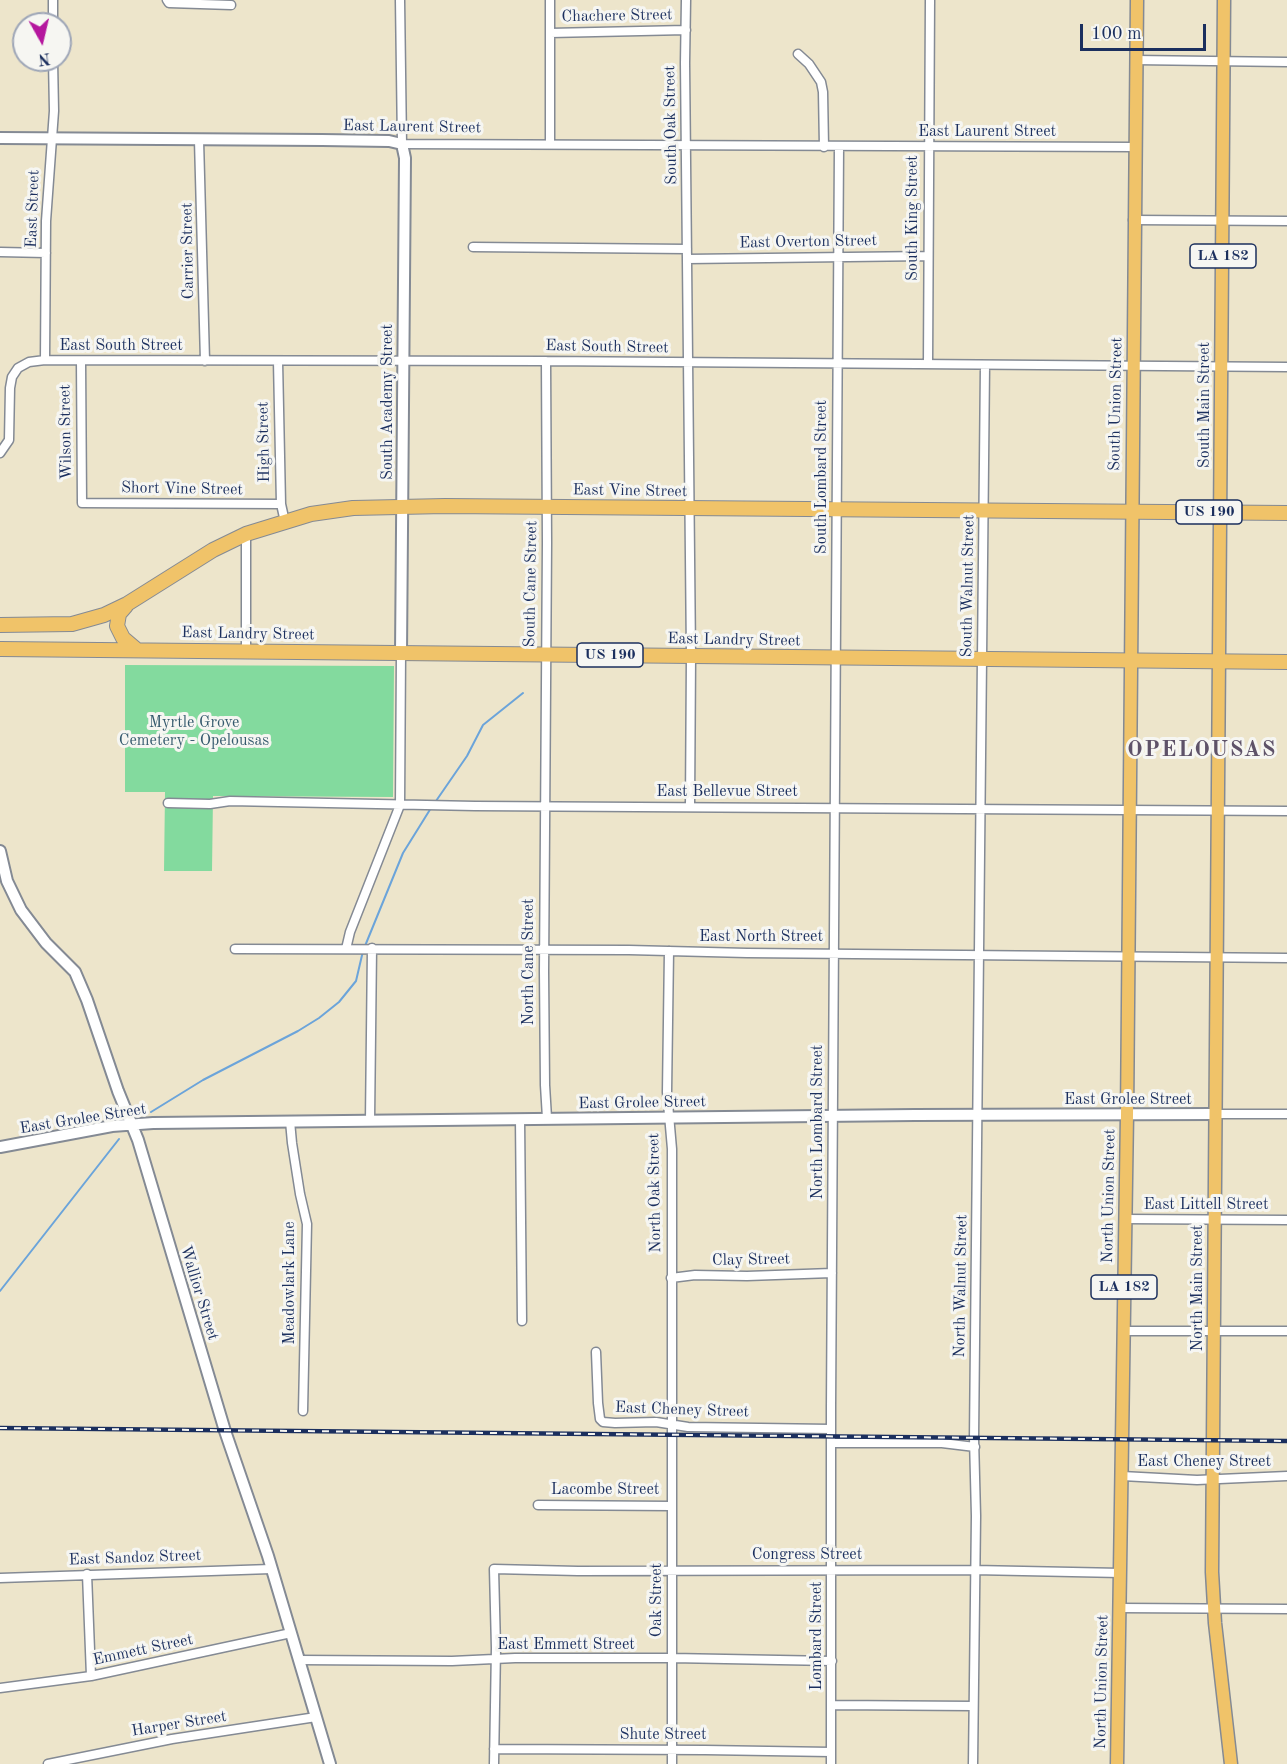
<!DOCTYPE html>
<html>
<head>
<meta charset="utf-8">
<style>
  body { margin:0 }
  #map { position:relative; width:1287px; height:1764px; overflow:hidden; background:#ede5cb; font-family:"Old Standard TT",serif }
  canvas { display:block }
  .north { position:absolute; left:12px; top:12px; width:60px; height:60px; box-sizing:border-box; background:#f6f6f2; border:2px solid #9ea6b7; border-radius:50%; rotate:172deg; font-size:16px; font-weight:700; line-height:24px; text-align:center; color:#1b2f5e }
  .north::after { content:''; display:block; margin:auto; width:21px; height:27px; background:#b5179e; clip-path:polygon(50% 0,100% 100%,50% 72%,0 100%) }
  .scale { position:absolute; left:1080px; top:24px; width:126px; height:27px; box-sizing:border-box; border:3px solid #1b2f5e; border-top:0; padding-left:8px; font-size:18px; line-height:21px; white-space:nowrap; color:#1b2f5e; -webkit-text-stroke:4px #f6f6f2; paint-order:stroke }
</style>
</head>
<body>
<div id="map">
<canvas width="1287" height="1764"></canvas>
<div class="north">N</div>
<div class="scale">100 m</div>
</div>
<script>
const context = document.querySelector('canvas').getContext('2d');
context.lineJoin = 'round';
function paint(path, color) { context.fillStyle = color; context.fill(path, 'evenodd'); }
const toPath = rows => new Path2D(rows.map(r => 'M' + r).join(''));
function trace(path, color, width, dash) { context.strokeStyle = color; context.lineWidth = width; context.lineCap = dash ? 'butt' : 'round'; context.setLineDash(dash || []); context.stroke(path); }
function drawText(font, color, halo, rows, align = 'center') {
  context.font = font + ' "Old Standard TT",serif'; context.lineWidth = 6; context.setLineDash([]); context.textBaseline = 'middle'; context.strokeStyle = halo; context.fillStyle = color; for (const [text, x, y, turn = 0] of rows) {
    context.save(); context.translate(x, y); context.rotate((+turn || 0) * Math.PI / 180); context.textAlign = isNaN(turn) ? turn : align; if (halo) context.strokeText(text, 0, 0); context.fillText(text, 0, 0); context.restore();
  }
}
paint(toPath([
  [125,665,394,666,393,797,213,796,212,871,164,871,165,792,125,792]
]), '#83da9e');
trace(toPath([
  [436,801,467,756,483,725,523,693],
  [365,946,403,853,431,808],
  [151,1112,203,1080,298,1031,319,1018,339,1002,356,981,363,951],
  [0,1291,119,1139]
]), '#6ba4da', 2);
const minor = toPath([
  [53,0,53,24],
  [167,0,169,3,231,5],
  [400,0,402,144,1135,147],
  [686,0,685,63,691,656,690,806],
  [550,33,686,30],
  [798,54,809,64,821,82,823,92,824,147],
  [1135,60,1287,62],
  [199,140,205,361],
  [550,143,550,0],
  [1133,220,1287,221],
  [473,247,687,249],
  [0,252,46,253],
  [687,259,928,256],
  [45,360,46,221,54,111,53,60],
  [81,361,82,503,281,504],
  [278,361,281,504,285,522],
  [546,361,547,543,544,971,545,1085,547,1118],
  [928,364,930,0],
  [0,453,9,440,10,388,12,377,18,368,29,362,45,360,546,361,1287,367],
  [246,651,246,534],
  [168,803,210,804,230,801,475,806,1287,811],
  [235,949,629,950,747,953,1287,958],
  [346,949,350,932,400,805,401,653],
  [669,951,667,1092,672,1149,672,1764],
  [1215,1114,1287,1114],
  [520,1119,522,1321],
  [370,1120,372,948],
  [290,1121,292,1143,300,1194,307,1224,303,1411],
  [1125,1219,1287,1220],
  [671,1278,695,1275,747,1276,832,1273],
  [1124,1331,1287,1331],
  [596,1352,598,1403,600,1419,603,1422,615,1423,656,1422,688,1427,831,1429],
  [832,1443,942,1443,975,1447],
  [1122,1476,1197,1480,1287,1476],
  [538,1505,671,1506],
  [87,1574,91,1676],
  [0,1578,271,1569],
  [1120,1608,1287,1609],
  [299,1660,452,1661,515,1658,672,1658,832,1661],
  [0,1688,91,1676,291,1633],
  [832,1705,973,1706],
  [494,1749,705,1750,831,1752],
  [48,1764,172,1739,316,1717],
  [494,1764,496,1648,494,1569,578,1571,974,1570,1121,1573],
  [831,1764,831,1405,839,147],
  [973,1764,976,1516,974,1438,985,365]
]);
const tertiary = toPath([
  [0,138,322,140,389,141,402,144,405,158,401,653],
  [0,851,7,881,21,910,46,943,75,972,87,1000,118,1091,138,1140,225,1431,268,1556,330,1764],
  [0,1147,112,1126,153,1123,915,1115,1215,1114]
]);
const primary = toPath([
  [1224,0,1212,1572,1215,1623,1231,1764],
  [1117,1764,1127,1115,1137,0]
]);
const trunk = toPath([
  [126,606,119,614,117,626,123,638,136,649],
  [0,625,72,624,104,615,127,604,213,550,246,534,311,514,353,508,445,506,1287,513],
  [0,649,1287,662]
]);
trace(minor, '#848a94', 11);
trace(tertiary, '#848a94', 14);
trace(primary, '#848a94', 15);
trace(trunk, '#848a94', 16);
trace(minor, '#fff', 8);
trace(tertiary, '#fff', 10);
trace(primary, '#f0c369', 12);
trace(trunk, '#f0c369', 14);
const rail = toPath([
  [0,1428,1287,1441]
]);
trace(rail, '#1b2f5e', 4.5);
trace(rail, '#f6f6f2', 2, [7]);
for (const [x, y, w] of [
  [1223,256,66],
  [1209,512,66],
  [610,655,66],
  [1124,1287,66]
]) { const box = new Path2D(); box.roundRect(x - w / 2, y - 12, w, 24, 4.5); context.fillStyle = '#f6f6f2'; context.fill(box); trace(box, '#1b2f5e', 1.5); }
drawText('bold 15px', '#1b2f5e', null, [
  ["LA 182",1223,256],
  ["US 190",1209,512],
  ["US 190",610,655],
  ["LA 182",1124,1287]
]);
drawText('16px', '#1b2f5e', '#f6f6f2', [
  ["Chachere Street",617,16,-1],
  ["South Oak Street",671,125,-91],
  ["East Laurent Street",412,127,1],
  ["East Laurent Street",987,132],
  ["East Street",33,209,-88],
  ["South King Street",913,218,-90],
  ["East Overton Street",808,242,-1],
  ["Carrier Street",188,251,-91],
  ["East South Street",121,346],
  ["East South Street",607,347,1],
  ["South Academy Street",388,402,-90],
  ["South Union Street",1116,404,-89],
  ["South Main Street",1205,405,-90],
  ["Wilson Street",66,432,-91],
  ["High Street",264,442,-91],
  ["South Lombard Street",822,477,-90],
  ["Short Vine Street",182,489,1],
  ["East Vine Street",630,491,1],
  ["South Cane Street",531,584,-89],
  ["South Walnut Street",968,586,-89],
  ["East Landry Street",248,634,1],
  ["East Landry Street",734,640,1],
  ["East Bellevue Street",727,792],
  ["East North Street",761,937],
  ["North Cane Street",529,962,-90],
  ["East Grolee Street",1128,1100],
  ["East Grolee Street",642,1103,-1],
  ["East Grolee Street",83,1119,-9],
  ["North Lombard Street",818,1122,-90],
  ["North Oak Street",655,1193,-91],
  ["North Union Street",1109,1196,-89],
  ["East Littell Street",1206,1205],
  ["Clay Street",751,1260,-1],
  ["Meadowlark Lane",290,1283,-90],
  ["North Walnut Street",961,1286,-89],
  ["North Main Street",1198,1288,-90],
  ["Wallior Street",199,1293,73],
  ["East Cheney Street",682,1410,2],
  ["East Cheney Street",1204,1462],
  ["Lacombe Street",605,1490],
  ["Congress Street",807,1555],
  ["East Sandoz Street",135,1558,-2],
  ["Oak Street",657,1600,-90],
  ["Lombard Street",817,1636,-90],
  ["East Emmett Street",566,1645],
  ["Emmett Street",143,1650,-12],
  ["North Union Street",1102,1682,-89],
  ["Harper Street",179,1724,-9],
  ["Shute Street",663,1735]
]);
drawText('16px', '#355a6e', '#f6f6f2', [
  ["Myrtle Grove",194,723],
  ["Cemetery - Opelousas",194,741]
]);
context.letterSpacing = '1.5px';
drawText('bold 22px', '#5e5268', '#f6f6f2', [
  ["OPELOUSAS",1202,750]
]);
context.letterSpacing = '0px';
</script>
</body>
</html>
